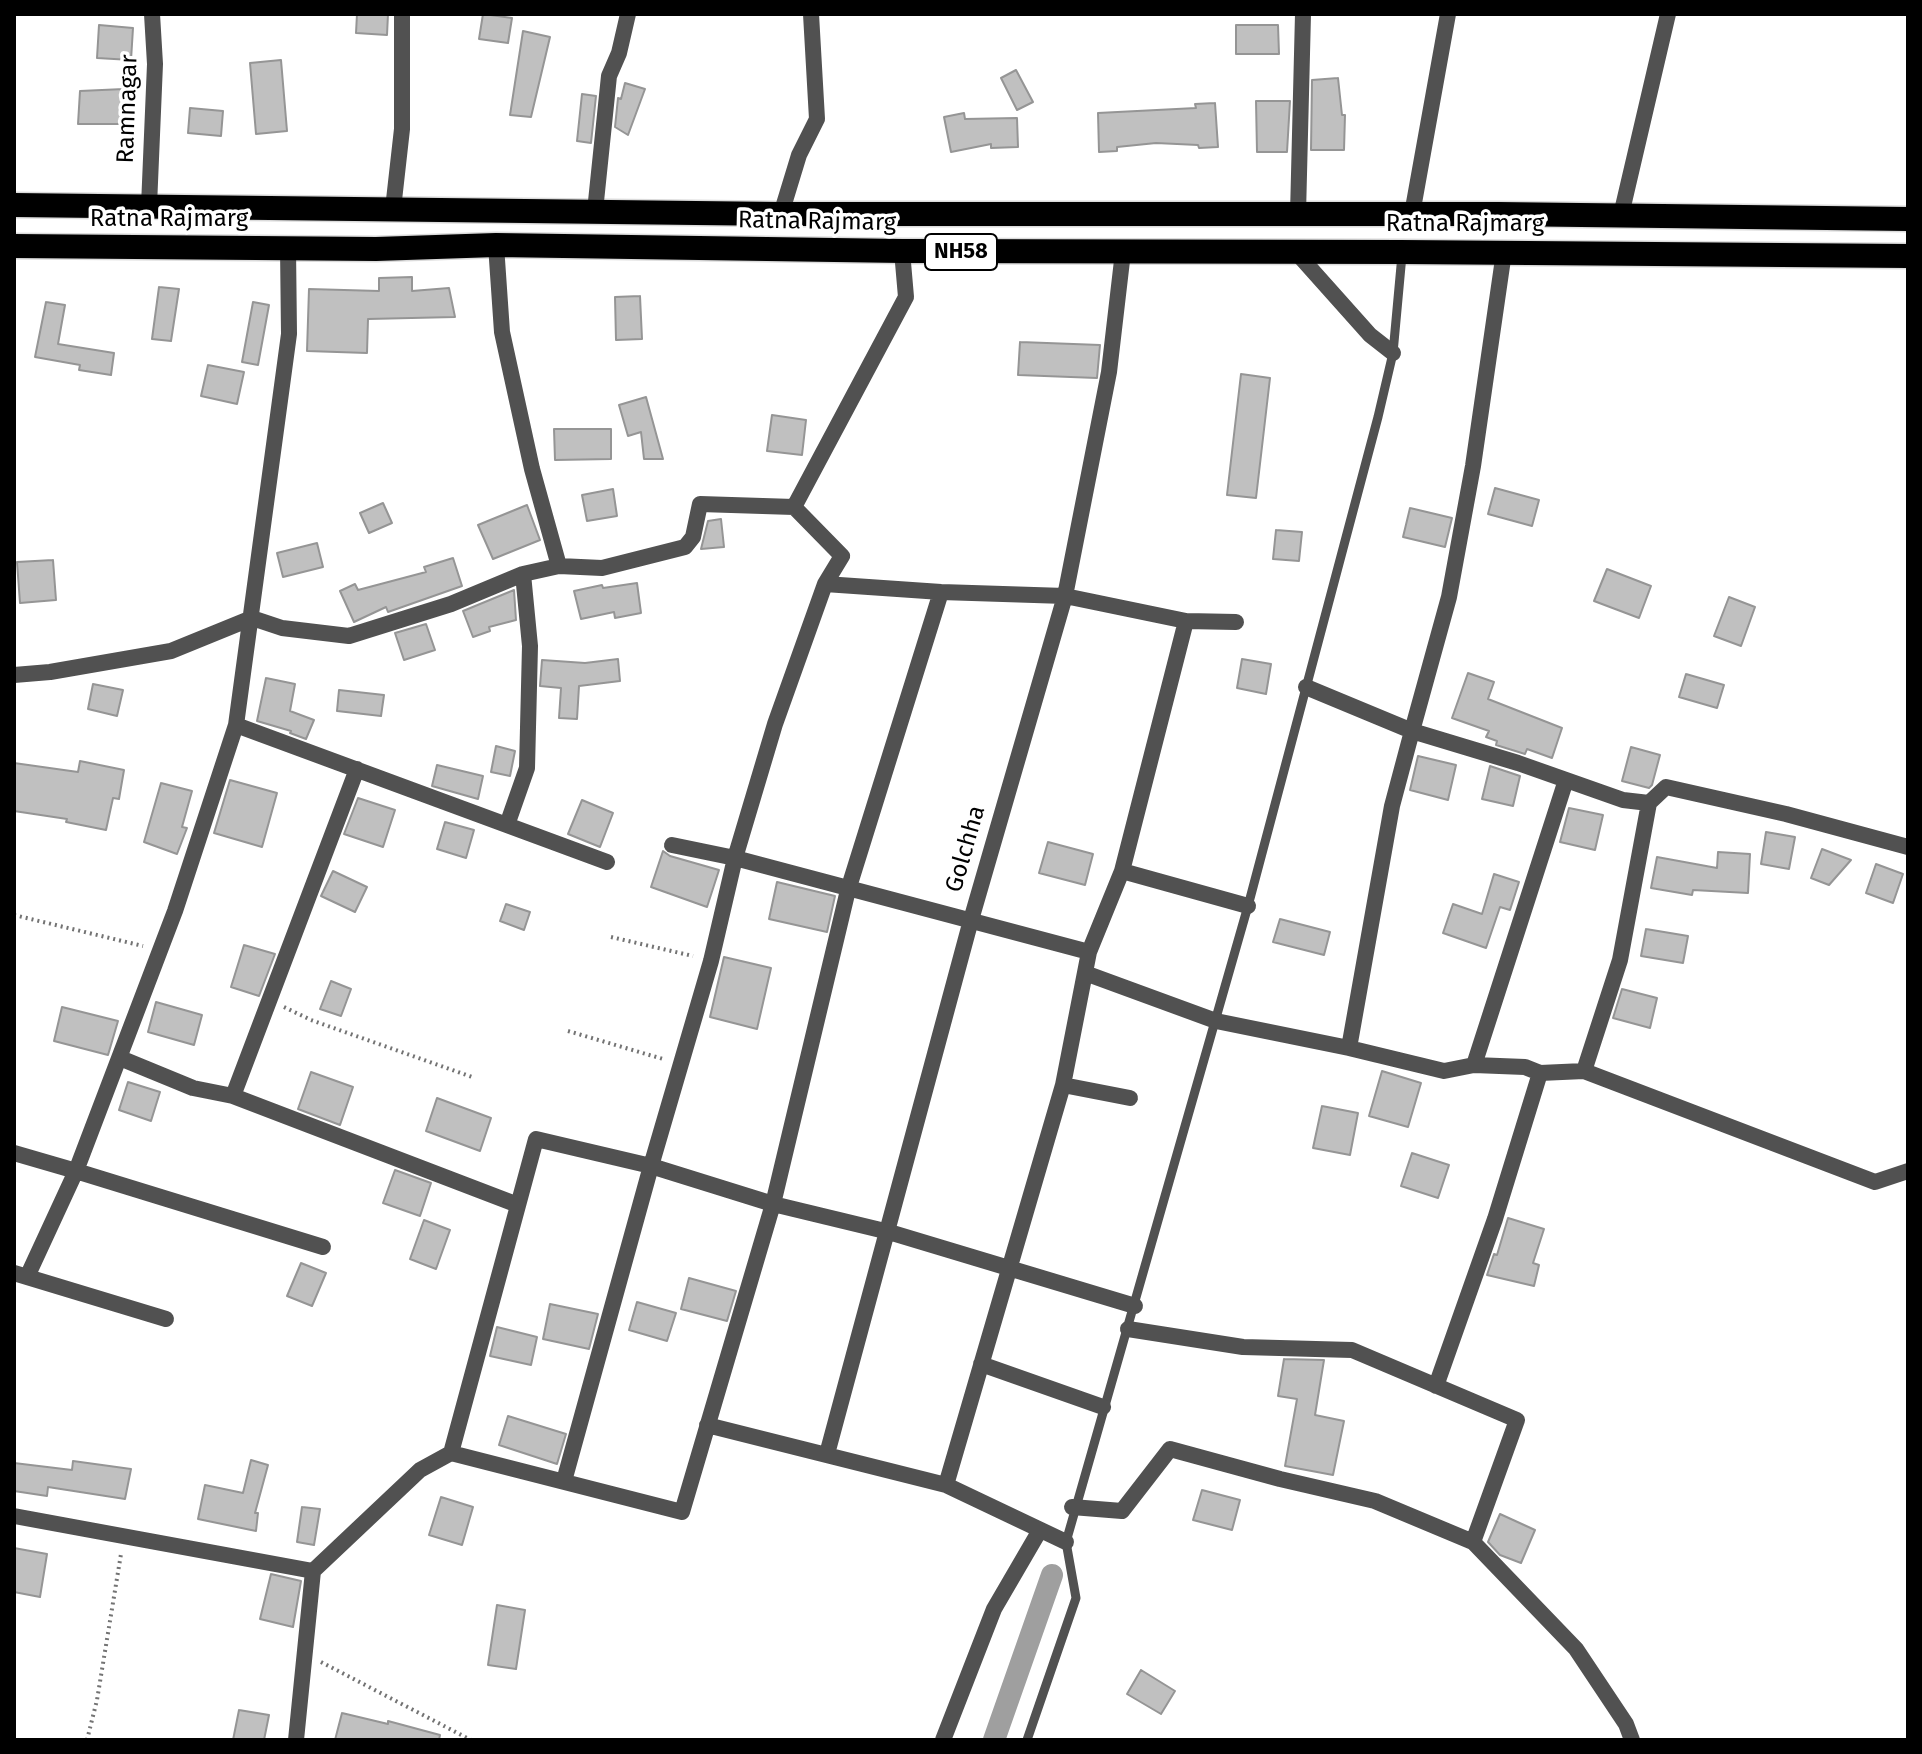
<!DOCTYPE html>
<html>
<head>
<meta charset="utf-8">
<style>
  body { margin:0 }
  #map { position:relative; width:1922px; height:1754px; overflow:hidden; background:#fff; font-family:"Fira Sans",sans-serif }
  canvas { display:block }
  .frame { position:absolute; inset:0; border:16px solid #000; pointer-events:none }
</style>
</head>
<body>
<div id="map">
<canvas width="1922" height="1754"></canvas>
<div class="frame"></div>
</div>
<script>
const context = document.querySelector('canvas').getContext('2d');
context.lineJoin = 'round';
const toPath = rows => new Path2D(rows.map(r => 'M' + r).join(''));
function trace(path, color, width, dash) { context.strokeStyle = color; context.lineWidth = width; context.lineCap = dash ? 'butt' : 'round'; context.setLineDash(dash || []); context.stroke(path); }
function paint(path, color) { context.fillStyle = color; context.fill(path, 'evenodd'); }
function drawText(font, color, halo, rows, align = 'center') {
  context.font = font + ' "Fira Sans",sans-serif'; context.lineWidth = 7; context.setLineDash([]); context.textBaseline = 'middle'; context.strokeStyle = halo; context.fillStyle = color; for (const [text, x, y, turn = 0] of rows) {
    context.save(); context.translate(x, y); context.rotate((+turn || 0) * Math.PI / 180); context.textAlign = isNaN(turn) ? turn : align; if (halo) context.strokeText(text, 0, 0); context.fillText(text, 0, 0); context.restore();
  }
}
trace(toPath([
  [994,1740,1052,1575]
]), '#9f9f9f', 22);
const building = toPath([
  [357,14,388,14,387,35,356,33,357,14],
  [483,14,512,18,508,43,479,39,483,14],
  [99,25,133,28,131,60,97,58,99,25],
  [1236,25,1278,25,1279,54,1236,54,1236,25],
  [523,31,550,37,531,117,510,115,523,31],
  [281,60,287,131,256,134,250,63,281,60],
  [1016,70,1033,102,1017,110,1001,78,1016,70],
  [1338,78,1342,115,1345,115,1344,150,1311,150,1312,80,1338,78],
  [625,83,645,89,628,135,615,127,618,98,621,99,625,83],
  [124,89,129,124,78,124,80,91,124,89],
  [582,94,596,96,591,143,577,141,582,94],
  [1256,101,1290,101,1287,152,1257,152,1256,101],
  [1215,103,1218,147,1199,148,1198,145,1156,143,1117,147,1117,151,1099,152,1098,113,1196,108,1195,104,1215,103],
  [190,108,223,111,221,136,188,133,190,108],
  [964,113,965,119,1017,118,1018,147,991,148,991,144,951,152,944,117,964,113],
  [412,277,412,291,449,288,455,317,368,319,367,353,307,351,309,289,379,291,379,278,412,277],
  [159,287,179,289,171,341,152,339,159,287],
  [640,296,642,339,616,340,615,297,640,296],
  [46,302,65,305,58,344,114,353,111,375,79,370,80,365,35,357,46,302],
  [253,302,269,305,258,365,242,362,253,302],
  [1020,342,1100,345,1097,378,1018,375,1020,342],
  [208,365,244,372,237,404,201,396,208,365],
  [1241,374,1270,378,1256,498,1227,495,1241,374],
  [646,397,663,459,644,459,641,432,628,436,619,405,646,397],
  [772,415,806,420,802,455,767,451,772,415],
  [554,429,611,429,611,459,555,460,554,429],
  [1495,488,1539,500,1532,526,1488,514,1495,488],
  [613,489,617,516,587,521,582,495,613,489],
  [383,503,392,523,369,533,360,513,383,503],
  [527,505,540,540,493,559,478,525,527,505],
  [1410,508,1452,518,1445,547,1403,537,1410,508],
  [721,519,724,547,701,549,708,521,721,519],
  [1276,530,1302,532,1299,561,1273,559,1276,530],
  [317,543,323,567,283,577,277,553,317,543],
  [453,558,462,586,388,612,386,607,354,622,340,591,355,584,358,590,426,572,424,567,453,558],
  [53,560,56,600,20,603,17,562,53,560],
  [1607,569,1651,586,1639,618,1594,601,1607,569],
  [637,583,641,613,615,618,614,612,581,619,574,591,602,585,603,588,637,583],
  [514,590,516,620,489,627,490,631,473,637,463,611,514,590],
  [1729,597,1755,607,1741,646,1714,636,1729,597],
  [426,624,435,650,404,660,395,633,426,624],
  [618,659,620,681,579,686,577,719,559,718,561,688,540,686,542,660,585,663,618,659],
  [1242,659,1271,664,1266,694,1237,688,1242,659],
  [1468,673,1494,682,1488,699,1562,728,1552,758,1527,749,1525,754,1496,745,1497,741,1486,737,1489,731,1452,718,1468,673],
  [1686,674,1724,685,1717,708,1679,697,1686,674],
  [266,678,295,684,290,711,314,720,306,739,290,733,291,731,257,721,266,678],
  [93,684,123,690,117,716,88,709,93,684],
  [339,690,384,695,381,716,337,711,339,690],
  [496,746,515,751,510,776,491,772,496,746],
  [1631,747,1660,755,1652,785,1649,788,1622,781,1631,747],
  [1418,756,1456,765,1448,800,1410,790,1418,756],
  [80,761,124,770,119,799,113,798,106,830,66,822,67,819,14,811,14,763,78,772,80,761],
  [437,765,483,776,478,799,432,786,437,765],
  [1490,766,1520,776,1513,806,1482,799,1490,766],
  [230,780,277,793,262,847,214,833,230,780],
  [161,783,192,791,182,827,187,828,177,854,144,842,161,783],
  [358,798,395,810,383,847,344,834,358,798],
  [582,800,613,813,600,847,568,834,582,800],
  [1569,808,1603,815,1595,850,1560,842,1569,808],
  [445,822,474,830,466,858,437,849,445,822],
  [1766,832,1795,837,1789,869,1761,864,1766,832],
  [1048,842,1093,854,1085,885,1039,873,1048,842],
  [1822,849,1851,860,1829,885,1811,878,1822,849],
  [663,851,670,856,719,870,707,907,651,887,663,851],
  [1718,852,1750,854,1748,893,1693,890,1692,895,1651,888,1657,857,1717,868,1718,852],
  [1876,864,1903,874,1893,903,1866,893,1876,864],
  [333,871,367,887,355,912,321,896,333,871],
  [1494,874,1519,882,1510,910,1500,907,1486,948,1443,933,1453,904,1482,914,1494,874],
  [777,882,835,896,827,932,769,919,777,882],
  [506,904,530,912,524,930,500,921,506,904],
  [1280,919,1330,932,1324,955,1273,942,1280,919],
  [1646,929,1688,936,1683,963,1641,956,1646,929],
  [244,945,275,954,259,996,231,987,244,945],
  [724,957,771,968,757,1029,710,1017,724,957],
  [331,981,351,989,341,1016,320,1009,331,981],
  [1622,989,1657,998,1650,1028,1613,1018,1622,989],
  [156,1002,202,1015,194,1045,148,1032,156,1002],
  [62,1007,118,1021,108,1055,54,1041,62,1007],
  [1382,1071,1421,1083,1408,1127,1369,1116,1382,1071],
  [311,1072,353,1087,340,1125,298,1109,311,1072],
  [128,1082,160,1092,151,1121,119,1110,128,1082],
  [437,1098,491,1118,480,1151,426,1131,437,1098],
  [1322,1106,1358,1113,1350,1155,1313,1148,1322,1106],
  [1412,1153,1449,1165,1438,1198,1401,1186,1412,1153],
  [395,1170,431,1183,420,1216,383,1203,395,1170],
  [1508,1218,1544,1229,1533,1263,1539,1265,1534,1286,1487,1275,1494,1254,1497,1255,1508,1218],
  [424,1220,450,1230,436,1269,410,1259,424,1220],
  [301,1263,326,1273,312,1306,287,1296,301,1263],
  [689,1278,736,1291,727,1321,681,1309,689,1278],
  [637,1302,676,1313,667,1341,629,1330,637,1302],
  [550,1304,598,1314,589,1349,543,1339,550,1304],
  [497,1327,537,1337,531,1365,490,1356,497,1327],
  [1284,1359,1324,1360,1315,1415,1344,1421,1333,1475,1285,1466,1297,1399,1278,1396,1284,1359],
  [508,1416,566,1434,557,1464,499,1445,508,1416],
  [251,1460,268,1465,255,1513,258,1513,256,1531,198,1519,205,1485,243,1493,251,1460],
  [73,1461,131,1469,125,1499,48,1487,47,1496,14,1491,14,1463,72,1470,73,1461],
  [1202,1490,1240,1500,1232,1530,1193,1520,1202,1490],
  [441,1497,473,1507,462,1545,429,1535,441,1497],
  [302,1507,320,1509,314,1545,297,1542,302,1507],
  [1500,1514,1535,1530,1521,1563,1500,1555,1488,1542,1500,1514],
  [14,1548,47,1554,40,1597,14,1592,14,1548],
  [271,1574,301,1581,293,1627,260,1619,271,1574],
  [497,1605,525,1610,516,1669,488,1665,497,1605],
  [1141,1670,1175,1691,1161,1714,1127,1694,1141,1670],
  [239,1710,269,1715,264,1740,233,1740,239,1710],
  [342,1713,388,1724,388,1721,440,1735,439,1740,335,1740,342,1713]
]);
paint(building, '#c0c0c0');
trace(building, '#959595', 2);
const highway = toPath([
  [14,205,781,214,1499,214,1908,219],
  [14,246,376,249,496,245,902,251,1402,252,1908,256]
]);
trace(highway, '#dbdbdb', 27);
trace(toPath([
  [14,915,143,946],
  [611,937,693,956],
  [284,1007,311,1020,475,1078],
  [568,1031,663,1059],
  [321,1662,471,1740],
  [87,1740,97,1700,121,1554]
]), '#737373', 4, [2, 4]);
trace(toPath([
  [1027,1740,1076,1598,1066,1542,1248,906,1378,417,1393,353,1402,255]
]), '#515151', 9);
trace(toPath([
  [149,206,155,64,152,14],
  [393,209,402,129,402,14],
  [595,211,609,76,619,53,628,14],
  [781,214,799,155,817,119,811,14],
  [1298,214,1303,14],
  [1412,214,1448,14],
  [1621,215,1668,14],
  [1295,251,1370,335,1393,353],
  [1504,252,1473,466,1449,597,1412,731,1518,763,1623,800,1649,803,1666,787,1786,814,1908,847],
  [794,507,906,297,902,251],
  [559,566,602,568,685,547,693,537,700,504,794,507,842,556,825,584,775,724,735,858,711,961,651,1166,536,1139,451,1453,682,1512,773,1204,848,890,941,592],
  [825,584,941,592,1065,596,1186,621,1236,622],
  [14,675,50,672,171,651,252,618,282,628,349,636,451,604,523,574,559,566,532,469,502,332,496,245],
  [1306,687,1412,731,1392,806,1349,1048,1444,1071,1474,1065,1566,780],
  [236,725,607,862],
  [507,825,527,768,530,646,523,574],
  [672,845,735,858,1089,952],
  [1122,871,1248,906],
  [1085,973,1216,1021,1349,1048],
  [120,1058,193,1088,233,1096,518,1205],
  [1474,1065,1525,1067,1540,1073,1584,1071,1620,960,1649,803],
  [1584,1071,1875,1182,1908,1171],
  [1063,1085,1130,1098],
  [233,1096,357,769],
  [14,1153,76,1171,175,911,236,725,289,334,288,248],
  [14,1273,166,1319],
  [27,1277,76,1171,323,1247],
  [1128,1329,1243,1347,1352,1350,1517,1420,1473,1542],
  [981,1364,1103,1407],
  [1436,1386,1495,1219,1540,1073],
  [707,1425,946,1485],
  [827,1454,971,920,1065,596,1109,372,1123,252],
  [564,1481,651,1166,773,1204,889,1232,1135,1306],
  [1072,1507,1122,1511,1170,1449,1280,1479,1375,1501,1473,1542,1576,1649,1626,1724,1632,1740],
  [14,1516,313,1571,296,1740],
  [1066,1542,946,1485,1063,1085,1089,952,1122,871,1186,621],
  [313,1571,420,1470,451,1453],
  [943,1740,994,1609,1040,1530]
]), '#515151', 16);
trace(highway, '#000', 24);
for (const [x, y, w] of [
  [961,252,72]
]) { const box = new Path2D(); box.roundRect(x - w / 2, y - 18, w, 36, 6); context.fillStyle = '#fff'; context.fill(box); trace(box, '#000', 2); }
drawText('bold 22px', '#000', null, [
  ["NH58",961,252]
]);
drawText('24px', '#000', '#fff', [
  ["Ramnagar",128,109,-88],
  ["Ratna Rajmarg",169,219],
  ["Ratna Rajmarg",817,222,1],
  ["Ratna Rajmarg",1465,224],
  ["Golchha",966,849,-74]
]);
</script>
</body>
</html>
